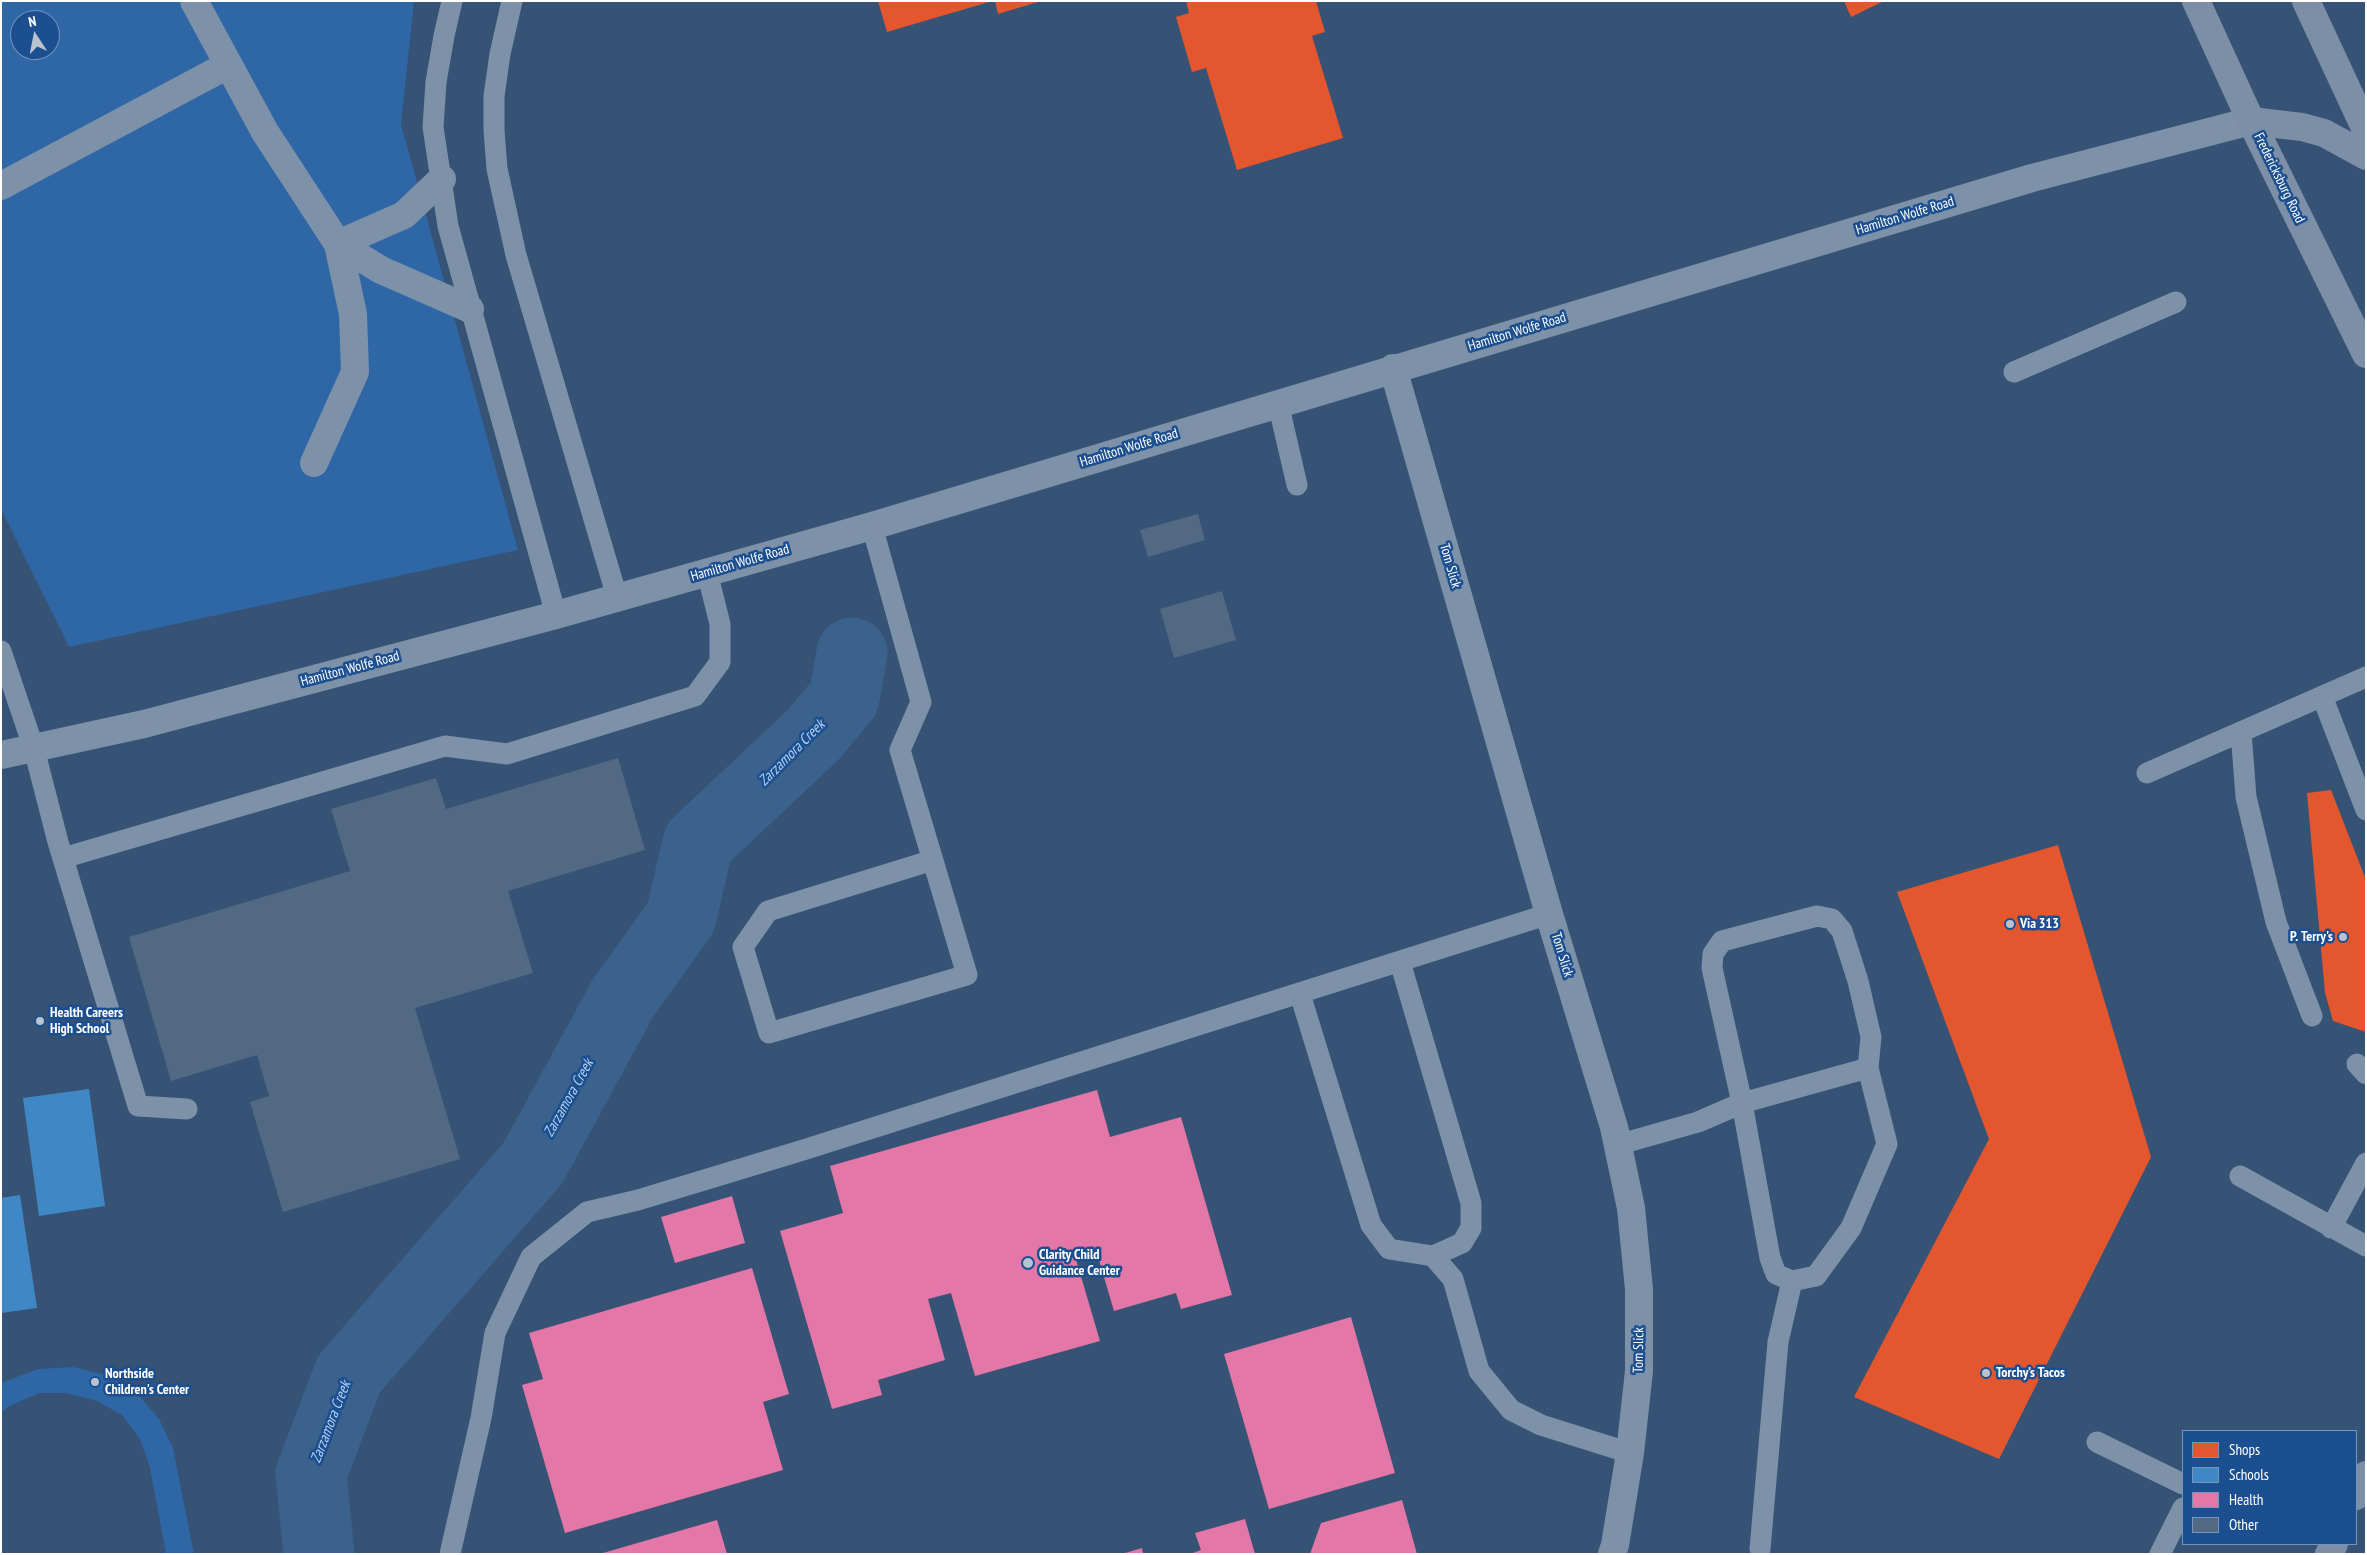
<!DOCTYPE html>
<html>
<head>
<meta charset="utf-8">
<style>
  body { margin:0 }
  #map { position:relative; width:2367px; height:1555px; overflow:hidden; background:#365274; font-family:"PT Sans Narrow",sans-serif }
  canvas { display:block }
  .frame { position:absolute; inset:0; border:2px solid #fff; pointer-events:none }
  .legend { position:absolute; left:2182px; top:1430px; width:175px; height:115px; box-sizing:border-box; background:#1b4f8f; border:1px solid #7695bc; margin:0; padding:6px 9px; list-style:none; font-size:15px; color:#fff }
  .legend li { display:flex; align-items:center; gap:10px; height:25px }
  .legend b { width:25px; border:1px solid #7695bc }
  .north { position:absolute; left:10px; top:10px; width:50px; height:50px; box-sizing:border-box; background:#1b4f8f; border:1px solid #7695bc; border-radius:50%; rotate:349deg; font-size:14px; font-weight:700; line-height:20px; text-align:center; color:#fff }
  .north::after { content:''; display:block; margin:auto; width:18px; height:22px; background:#b9c2ce; clip-path:polygon(50% 0,100% 100%,50% 72%,0 100%) }
</style>
</head>
<body>
<div id="map">
<canvas width="2367" height="1555"></canvas>
<div class="frame"></div>
<ul class="legend">
<li><b style="height:14px;background:#e4572e"></b>Shops</li>
<li><b style="height:14px;background:#3f88c5"></b>Schools</li>
<li><b style="height:14px;background:#e377a8"></b>Health</li>
<li><b style="height:14px;background:#526984"></b>Other</li>
</ul>
<div class="north">N</div>
</div>
<script>
const context = document.querySelector('canvas').getContext('2d');
context.lineJoin = 'round';
function paint(path, color) { context.fillStyle = color; context.fill(path, 'evenodd'); }
const toPath = rows => new Path2D(rows.map(r => 'M' + r).join(''));
function trace(path, color, width, dash) { context.strokeStyle = color; context.lineWidth = width; context.lineCap = dash ? 'butt' : 'round'; context.setLineDash(dash || []); context.stroke(path); }
function drawText(font, color, halo, rows, align = 'center') {
  context.font = font + ' "PT Sans Narrow",sans-serif'; context.lineWidth = 5; context.setLineDash([]); context.textBaseline = 'middle'; context.strokeStyle = halo; context.fillStyle = color; for (const [text, x, y, turn = 0] of rows) {
    context.save(); context.translate(x, y); context.rotate((+turn || 0) * Math.PI / 180); context.textAlign = isNaN(turn) ? turn : align; if (halo) context.strokeText(text, 0, 0); context.fillText(text, 0, 0); context.restore();
  }
}
paint(toPath([
  [1,1,414,1,401,124,518,550,69,647,1,509],
  [20,20,50,20,50,50,20,50],
  [73,1367,106,1375,136,1392,159,1419,173,1448,194,1554,166,1554,150,1468,140,1439,122,1415,97,1401,66,1393,40,1393,9,1406,1,1413,1,1383,38,1369]
]), '#2f66a5');
paint(toPath([
  [878,1,989,1,989,2,887,32],
  [995,1,1038,1,1038,2,998,14],
  [1186,1,1316,1,1325,32,1312,36,1343,138,1237,170,1206,68,1192,72,1176,17,1189,13],
  [1844,1,1884,1,1851,17],
  [2331,790,2366,880,2366,1032,2333,1021,2325,993,2307,793],
  [2058,845,2151,1157,1999,1459,1854,1397,1989,1139,1897,892]
]), '#e4572e');
paint(toPath([
  [89,1089,105,1206,39,1216,23,1098],
  [20,1195,37,1308,1,1313,1,1198]
]), '#3f88c5');
paint(toPath([
  [1097,1090,1110,1137,1181,1117,1232,1295,1181,1309,1176,1293,1114,1311,1096,1250,1075,1256,1100,1341,975,1376,951,1293,928,1299,945,1360,878,1380,882,1395,832,1409,780,1231,843,1213,830,1166],
  [732,1196,745,1243,675,1263,661,1217],
  [752,1268,789,1394,763,1402,783,1470,565,1533,522,1385,543,1379,529,1333],
  [1351,1317,1395,1473,1269,1509,1224,1354],
  [1402,1500,1417,1554,1310,1554,1321,1523],
  [1245,1519,1255,1554,1190,1554,1201,1550,1195,1533],
  [717,1520,727,1554,603,1554,603,1553],
  [1142,1548,1143,1554,1125,1554,1125,1553]
]), '#e377a8');
trace(toPath([
  [319,1554,311,1474,349,1374,533,1163,623,998,681,917,698,843,813,735,844,698,852,653]
]), '#3b618d', 71);
paint(toPath([
  [1198,514,1205,540,1148,557,1140,530],
  [1222,591,1236,640,1174,658,1160,609],
  [618,758,645,850,508,891,533,973,415,1008,460,1159,283,1212,250,1102,269,1096,257,1055,171,1081,129,937,350,871,331,809,436,778,446,809]
]), '#526984');
trace(toPath([
  [452,1,444,36,436,82,433,127,448,226,556,615],
  [512,1,500,54,494,96,494,130,497,169,516,255,617,597],
  [2014,372,2176,302],
  [1278,403,1297,485],
  [872,526,921,702,900,750,967,975,769,1033,743,947,768,911,933,860],
  [1,651,34,749,58,842,138,1106,187,1109],
  [2322,696,2366,810],
  [2241,732,2246,797,2276,922,2312,1016],
  [2147,773,2366,677],
  [63,858,445,746,507,754,695,696,720,662,720,624,707,572],
  [1400,962,1471,1203,1471,1228,1462,1243,1433,1256],
  [1300,994,1371,1225,1389,1249,1433,1256,1453,1279,1479,1371,1511,1410,1541,1425,1630,1453],
  [2357,1064,2366,1074],
  [1617,1145,1698,1122,1742,1103,1868,1068,1887,1144,1851,1228,1816,1276,1792,1281,1776,1274,1770,1258,1742,1103,1712,968,1713,954,1722,941,1817,916,1832,919,1842,931,1858,981,1871,1037,1868,1068],
  [2240,1176,2366,1246],
  [2331,1228,2366,1163],
  [2097,1442,2183,1484],
  [1760,1549,1778,1342,1792,1281],
  [450,1554,481,1418,495,1333,531,1257,587,1212,638,1200,800,1151,1549,914],
  [2160,1554,2183,1508]
]), '#7d92a8', 21);
trace(toPath([
  [194,1,265,132,338,244,353,314,355,372,314,463],
  [1,186,228,65],
  [338,244,381,270,470,309],
  [338,244,404,215,442,179],
  [1393,368,1549,914,1614,1127,1631,1208,1639,1289,1639,1371,1630,1453,1615,1545,1612,1554]
]), '#7d92a8', 28);
trace(toPath([
  [1,755,144,724,556,615,872,526,2032,178,2251,121]
]), '#7d92a8', 28);
trace(toPath([
  [2196,1,2251,121,2366,354],
  [2306,1,2366,130],
  [2251,121,2302,127,2324,133,2366,156],
  [2356,1496,2366,1475],
  [2329,1554,2334,1544]
]), '#7d8ea7', 28);
for (const [x, y, r, color] of [
  [2010,924,5,"#b9c2ce"],
  [2343,937,5,"#b9c2ce"],
  [40,1021,5,"#b9c2ce"],
  [1028,1263,6,"#b9c2ce"],
  [1986,1373,5,"#b9c2ce"],
  [95,1382,5,"#b9c2ce"]
]) { const dot = new Path2D(); dot.arc(x, y, r, 0, 2 * Math.PI); context.fillStyle = color; context.fill(dot); trace(dot, '#1b4f8f', 2); }
drawText('14px', '#fff', '#1b4f8f', [
  ["Fredericksburg Road",2279,178,64],
  ["Hamilton Wolfe Road",1905,216,-17],
  ["Hamilton Wolfe Road",1517,332,-17],
  ["Hamilton Wolfe Road",1129,448,-17],
  ["Hamilton Wolfe Road",740,563,-16],
  ["Tom Slick",1450,566,74],
  ["Hamilton Wolfe Road",350,669,-15],
  ["Tom Slick",1562,955,73],
  ["Tom Slick",1639,1350,-89]
]);
drawText('bold 14px', '#fff', '#1b4f8f', [
  ["Via 313",2020,924],
  ["P. Terry's",2333,937,"right"],
  ["Health Careers",50,1013],
  ["High School",50,1029],
  ["Clarity Child",1039,1255],
  ["Guidance Center",1039,1271],
  ["Torchy’s Tacos",1996,1373],
  ["Northside",105,1374],
  ["Children's Center",105,1390]
], 'left');
drawText('italic 15px', '#b5d3f5', '#1b4f8f', [
  ["Zarzamora Creek",792,753,-45],
  ["Zarzamora Creek",569,1098,-61],
  ["Zarzamora Creek",331,1422,-69]
]);
</script>
</body>
</html>
